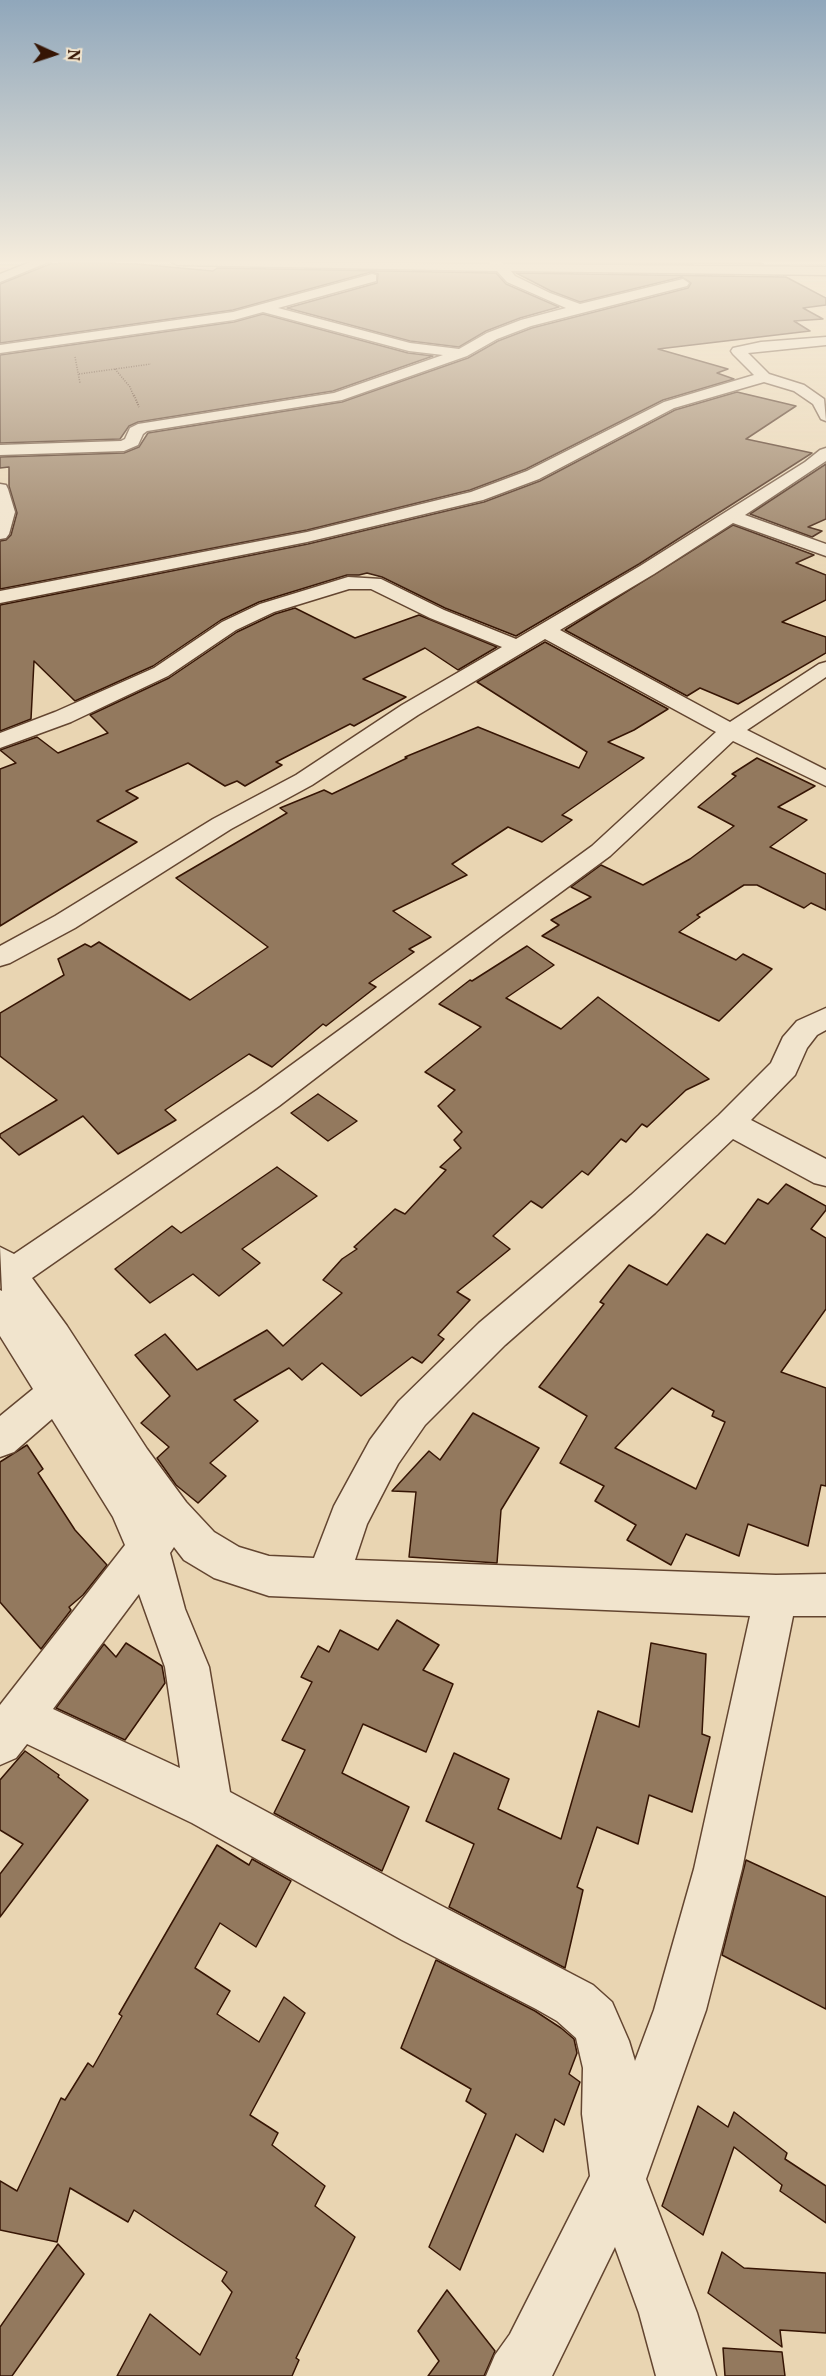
<!DOCTYPE html>
<html>
<head>
<meta charset="utf-8">
<style>
  body { margin:0 }
  #map { position:relative; width:826px; height:2376px; overflow:hidden; background:#e9d5b2; font-family:Vollkorn,serif }
  canvas { display:block }
  .north { position:absolute; left:24px; top:24px; width:60px; height:60px; -webkit-text-stroke:4px #f1e4cd; paint-order:stroke; rotate:93deg; font-size:16px; font-weight:700; line-height:24px; text-align:center; color:#361504 }
  .north::after { content:''; display:block; margin:auto; width:21px; height:27px; background:#361504; clip-path:polygon(50% 0,100% 100%,50% 72%,0 100%) }
</style>
</head>
<body>
<div id="map">
<canvas width="826" height="2376"></canvas>
<div class="north">N</div>
</div>
<script>
const context = document.querySelector('canvas').getContext('2d');
context.lineJoin = 'round';
function paint(path, color) { context.fillStyle = color; context.fill(path, 'evenodd'); }
const toPath = rows => new Path2D(rows.map(r => 'M' + r).join(''));
function trace(path, color, width, dash) { context.strokeStyle = color; context.lineWidth = width; context.lineCap = dash ? 'butt' : 'round'; context.setLineDash(dash || []); context.stroke(path); }
const building = toPath([
  [505,261,757,261,763,264,505,262,505,261],
  [74,262,137,264,213,271,217,268,496,273,506,284,559,307,520,318,486,331,459,347,410,341,287,308,377,283,378,274,371,272,233,310,0,343,0,284,50,264,74,262],
  [516,273,786,277,826,298,826,305,803,308,823,319,794,321,810,331,658,349,728,369,717,373,734,379,663,400,526,469,470,490,307,530,0,589,0,541,6,540,11,535,17,513,9,486,9,467,0,468,0,457,124,453,139,447,148,433,342,402,468,358,498,341,532,328,688,288,691,283,682,277,580,302,551,291,516,273],
  [263,314,408,353,433,356,333,391,138,422,129,426,120,439,0,443,0,355,234,322,263,314],
  [737,392,796,406,746,439,812,453,639,564,516,636,445,608,382,577,367,573,359,575,347,575,259,602,221,620,153,666,75,701,34,661,31,719,0,731,0,605,308,544,484,502,540,481,675,410,737,392],
  [826,464,826,519,808,527,822,531,812,537,750,514,826,464],
  [733,525,814,555,796,563,826,575,826,600,782,622,826,637,826,653,738,704,700,688,687,696,565,630,733,525],
  [295,608,355,638,419,615,497,647,458,670,425,648,363,679,406,697,354,726,350,724,276,762,282,765,245,786,237,781,225,786,188,763,126,791,138,798,97,821,137,842,0,926,0,769,16,763,0,750,37,737,58,753,108,733,90,715,169,678,237,632,275,614,295,608],
  [545,642,668,709,634,730,608,742,644,758,562,815,572,820,542,842,508,827,452,864,467,875,393,911,431,937,409,949,414,952,369,983,376,987,326,1026,323,1024,272,1067,249,1054,165,1110,176,1120,118,1154,83,1116,19,1155,0,1137,0,1134,57,1100,0,1056,0,1013,64,975,58,959,85,944,91,947,99,942,190,1000,268,947,176,878,287,813,280,808,324,790,332,794,407,758,405,757,478,727,579,768,587,752,477,682,545,642],
  [757,758,815,786,778,807,807,820,770,847,826,874,826,910,811,903,804,908,757,885,744,885,697,915,700,917,679,932,736,960,743,954,772,969,719,1021,542,936,559,925,551,920,591,897,571,887,601,865,643,885,690,859,734,826,698,807,736,776,732,774,757,758],
  [527,946,554,965,506,998,561,1029,598,997,709,1079,686,1090,647,1127,642,1124,626,1142,621,1139,588,1175,582,1171,542,1208,531,1201,493,1236,510,1249,457,1292,470,1300,438,1335,444,1339,422,1363,412,1357,361,1396,322,1363,302,1380,289,1368,234,1400,258,1421,210,1463,226,1476,198,1503,176,1485,157,1458,169,1447,141,1423,170,1396,135,1355,165,1334,197,1370,267,1330,283,1346,342,1293,323,1280,342,1259,357,1249,354,1247,395,1209,405,1214,446,1170,440,1167,461,1148,454,1140,462,1132,438,1106,455,1090,425,1072,481,1027,439,1004,470,980,472,981,527,946],
  [318,1094,357,1121,328,1141,291,1113,318,1094],
  [277,1167,317,1196,242,1249,260,1263,219,1296,193,1274,150,1303,115,1269,172,1226,181,1233,277,1167],
  [786,1184,826,1206,826,1210,811,1229,826,1238,826,1309,781,1372,826,1388,826,1486,821,1485,808,1546,748,1524,739,1556,686,1534,671,1565,627,1540,636,1525,595,1501,604,1486,560,1463,587,1416,539,1387,604,1304,600,1302,629,1265,667,1285,707,1234,725,1244,758,1199,768,1204,786,1184],
  [672,1388,714,1411,712,1416,725,1422,696,1489,615,1448,672,1388],
  [473,1413,539,1448,501,1510,497,1563,409,1557,416,1492,392,1491,429,1451,440,1460,473,1413],
  [27,1445,43,1469,38,1473,75,1530,107,1565,83,1595,69,1607,71,1610,41,1649,0,1602,0,1462,27,1445],
  [397,1620,439,1645,423,1670,453,1684,426,1752,363,1724,342,1773,409,1807,382,1871,274,1813,305,1750,282,1740,312,1682,301,1677,318,1646,329,1652,340,1630,378,1650,397,1620],
  [126,1643,162,1666,165,1683,125,1740,56,1708,104,1644,116,1657,126,1643],
  [651,1643,706,1654,702,1734,710,1737,692,1812,649,1795,638,1844,597,1827,577,1887,583,1890,565,1968,449,1907,474,1844,426,1821,454,1753,509,1779,498,1809,561,1839,598,1711,639,1727,651,1643],
  [25,1751,59,1775,58,1777,88,1800,0,1917,0,1874,23,1844,0,1830,0,1780,25,1751],
  [217,1845,249,1865,252,1859,291,1881,256,1947,220,1923,195,1968,230,1991,217,2014,259,2042,284,1997,305,2013,250,2115,278,2133,272,2145,325,2186,315,2206,355,2237,296,2358,299,2360,292,2376,117,2376,150,2314,200,2355,232,2292,222,2281,227,2272,134,2210,128,2222,70,2188,57,2242,0,2230,0,2181,17,2191,61,2098,65,2100,88,2063,93,2067,122,2016,119,2014,217,1845],
  [746,1860,826,1897,826,2009,722,1955,746,1860],
  [436,1960,535,2011,561,2028,574,2039,577,2053,569,2074,580,2082,564,2125,555,2119,543,2152,516,2134,460,2270,429,2247,486,2114,466,2101,471,2089,401,2048,436,1960],
  [698,2106,728,2127,734,2112,787,2153,785,2159,826,2186,826,2223,780,2191,782,2185,734,2147,703,2235,662,2206,698,2106],
  [58,2244,84,2274,12,2376,0,2376,0,2327,58,2244],
  [722,2252,744,2268,826,2273,826,2333,780,2330,782,2347,708,2293,722,2252],
  [447,2290,495,2351,484,2376,428,2376,439,2361,418,2331,447,2290],
  [723,2348,782,2352,785,2376,725,2376,723,2348]
]);
paint(building, '#93795e');
trace(building, '#361504', 1.5);
const minor = toPath([
  [33,261,51,261,0,282,0,274,33,261],
  [171,261,490,264,488,261,501,261,504,264,826,267,826,275,511,271,515,276,550,293,580,304,683,279,689,283,687,286,531,326,497,339,467,356,342,400,147,431,143,434,138,445,124,451,0,455,0,445,121,441,125,439,130,428,138,424,334,393,443,355,409,351,263,312,234,320,0,353,0,345,233,312,372,274,376,275,376,281,278,308,410,343,459,349,487,333,521,320,566,308,507,282,497,271,177,265,171,261],
  [826,337,826,345,748,353,769,374,804,385,824,399,826,421,821,419,813,404,794,391,764,382,674,408,539,479,483,500,307,542,0,603,0,591,307,532,471,492,527,471,664,402,754,375,733,354,731,351,733,348,761,342,826,337],
  [826,448,826,461,745,515,826,544,826,556,733,523,654,574,560,630,730,722,819,664,826,662,826,677,747,730,826,770,826,786,733,741,610,856,500,937,279,1106,32,1278,67,1326,147,1449,186,1502,214,1532,239,1547,269,1556,314,1558,334,1506,370,1440,399,1401,479,1323,631,1195,719,1115,771,1063,783,1037,797,1021,826,1008,826,1030,817,1035,807,1048,795,1075,751,1120,826,1159,826,1186,814,1183,733,1139,655,1213,505,1345,425,1425,398,1464,367,1524,355,1560,776,1575,826,1574,826,1616,793,1616,742,1869,706,2010,646,2179,697,2313,716,2376,656,2376,639,2313,615,2247,552,2376,486,2376,495,2355,510,2334,590,2176,582,2114,583,2068,576,2038,557,2021,536,2009,402,1940,192,1823,27,1744,16,1758,0,1765,0,1705,125,1545,113,1517,52,1419,14,1452,0,1457,0,1416,33,1389,0,1336,0,1290,2,1291,0,1247,14,1254,257,1090,592,846,716,732,545,639,418,715,312,785,231,829,75,928,10,963,0,966,0,946,55,916,213,819,296,775,402,705,502,647,430,618,371,589,349,589,274,612,236,630,168,676,71,722,0,748,0,733,55,712,154,668,222,622,260,604,348,577,381,579,444,610,516,639,640,566,805,462,820,450,826,448],
  [174,1547,184,1560,214,1578,269,1596,750,1616,694,1869,654,2010,635,2061,629,2041,612,2002,593,1985,438,1904,230,1792,209,1667,185,1609,170,1553,174,1547],
  [139,1594,165,1667,180,1768,53,1709,139,1594],
  [0,484,6,485,8,489,15,512,9,534,6,538,0,539,0,484]
]);
trace(minor, '#634530', 3);
trace(toPath([
  [75,357,80,383],
  [115,369,130,387,134,397],
  [79,374,151,364]
]), '#361504', 1.5, [1, 1.5]);
trace(toPath([
  [134,395,139,407]
]), '#361504', 2, [1, 1.5]);
paint(minor, '#f1e4cd');
const sky = context.createLinearGradient(0, 0, 0, 594);
sky.addColorStop(0, '#90a7bb');
sky.addColorStop(0.44, '#f5ecdc');
sky.addColorStop(1, '#f5ecdc00');
context.fillStyle = sky;
context.fillRect(0, 0, 826, 594);
</script>
</body>
</html>
